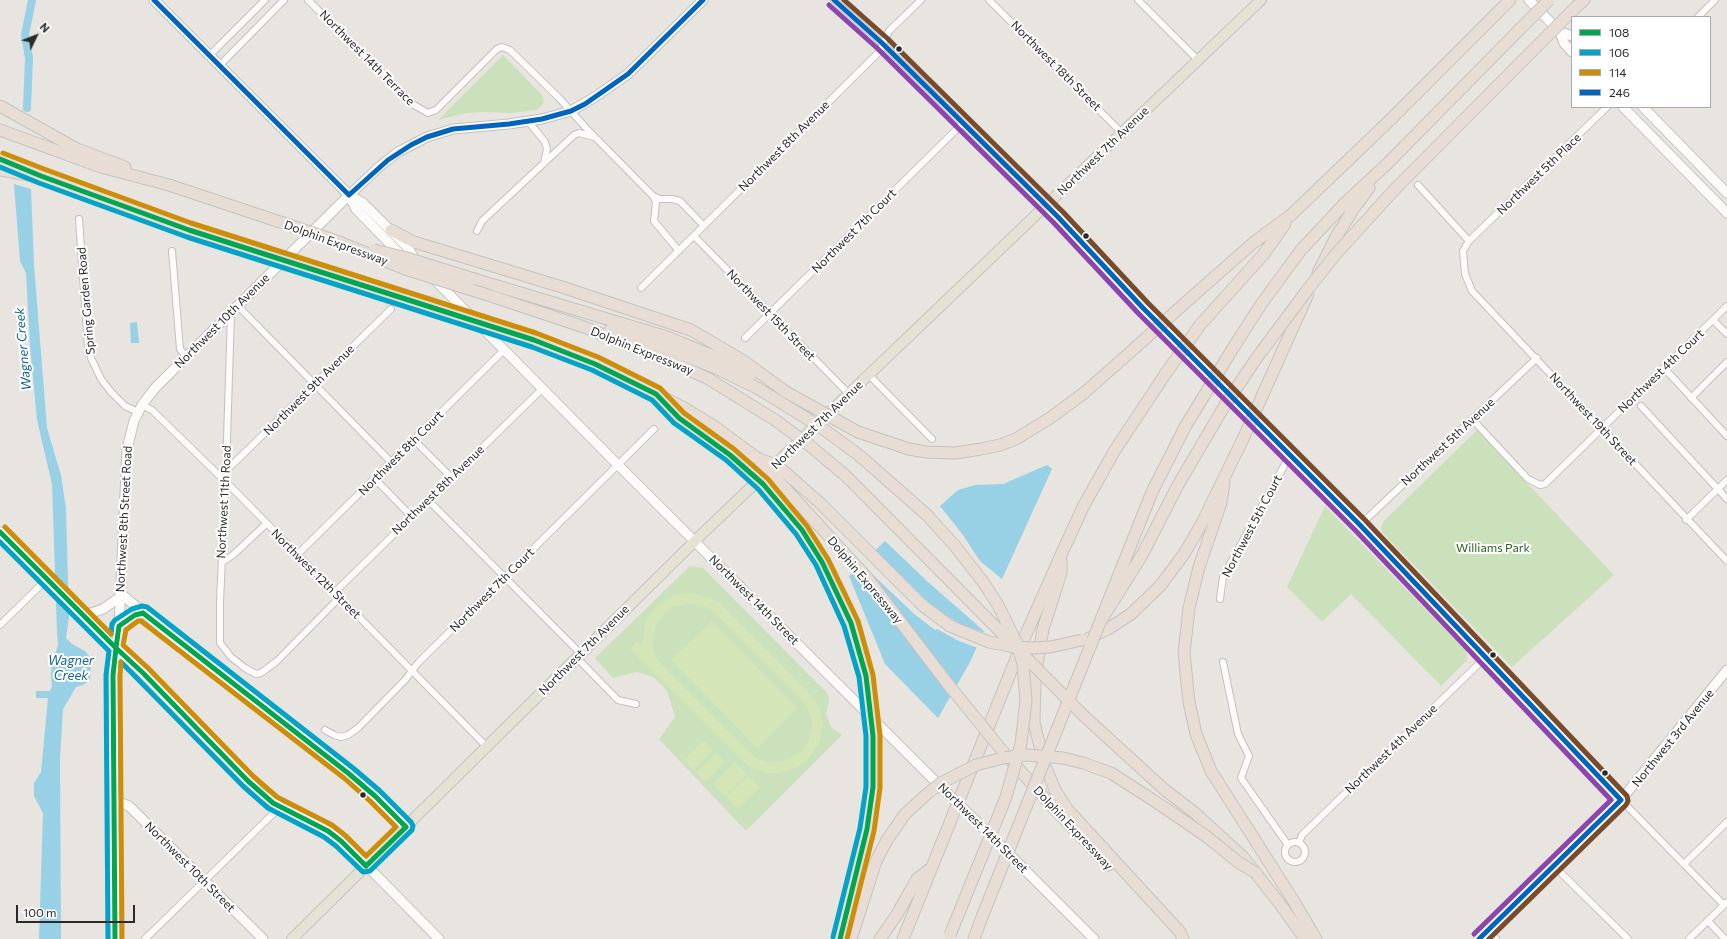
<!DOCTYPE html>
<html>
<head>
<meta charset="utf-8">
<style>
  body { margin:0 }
  #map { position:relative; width:1727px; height:939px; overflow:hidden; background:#e8e4e0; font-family:Commissioner,sans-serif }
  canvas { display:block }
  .legend { position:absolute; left:1571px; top:16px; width:140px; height:92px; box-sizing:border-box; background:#fff; border:1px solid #aaa; margin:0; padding:5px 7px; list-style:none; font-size:12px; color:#2a2a2a }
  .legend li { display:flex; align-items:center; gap:8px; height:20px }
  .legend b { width:20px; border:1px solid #aaa }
  .north { position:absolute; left:16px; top:16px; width:40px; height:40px; -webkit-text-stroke:3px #fff; paint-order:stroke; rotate:47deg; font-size:11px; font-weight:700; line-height:16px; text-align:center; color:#2a2a2a }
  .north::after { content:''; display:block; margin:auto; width:14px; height:18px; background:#2a2a2a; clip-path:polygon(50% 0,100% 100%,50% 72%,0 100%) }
  .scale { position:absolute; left:16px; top:905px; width:119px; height:18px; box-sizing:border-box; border:2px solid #2a2a2a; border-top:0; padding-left:5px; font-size:12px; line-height:14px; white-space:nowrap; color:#2a2a2a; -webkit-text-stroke:3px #fff; paint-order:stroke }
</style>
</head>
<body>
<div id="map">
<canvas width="1727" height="939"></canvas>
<ul class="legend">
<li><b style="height:5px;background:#00a651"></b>108</li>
<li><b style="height:5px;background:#02a3c6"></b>106</li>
<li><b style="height:5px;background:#ce8d08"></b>114</li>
<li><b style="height:5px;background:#0065bd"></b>246</li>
</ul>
<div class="north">N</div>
<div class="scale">100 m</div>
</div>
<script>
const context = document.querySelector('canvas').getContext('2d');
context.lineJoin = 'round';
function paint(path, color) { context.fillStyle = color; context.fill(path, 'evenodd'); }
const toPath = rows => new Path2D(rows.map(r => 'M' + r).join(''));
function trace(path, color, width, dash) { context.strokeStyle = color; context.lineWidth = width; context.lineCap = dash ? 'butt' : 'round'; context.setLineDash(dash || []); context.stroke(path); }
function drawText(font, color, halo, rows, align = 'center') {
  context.font = font + ' Commissioner,sans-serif'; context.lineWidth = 4; context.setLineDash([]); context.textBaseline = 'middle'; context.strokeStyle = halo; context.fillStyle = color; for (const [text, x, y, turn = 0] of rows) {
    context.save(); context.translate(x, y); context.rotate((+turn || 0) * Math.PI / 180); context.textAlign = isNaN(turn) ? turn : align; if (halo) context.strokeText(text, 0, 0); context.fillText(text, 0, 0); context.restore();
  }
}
paint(toPath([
  [503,55,542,95,544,102,541,106,536,110,512,113,485,112,467,113,438,120],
  [1477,430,1614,575,1512,667,1382,532,1381,526,1385,520],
  [1325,506,1466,651,1467,660,1441,686,1351,594,1322,622,1287,587],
  [690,566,703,568,828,694,829,701,826,715,832,728,842,735,746,831,659,739,675,717,667,691,654,677,637,672,613,678,595,658]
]), '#cae1bb');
paint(toPath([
  [690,593,711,598,721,604,814,698,820,710,823,723,820,742,809,758,796,768,779,773,770,773,755,770,748,766,630,649,637,641,642,646,645,622,656,607,674,595],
  [687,604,702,605,715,613,806,705,812,720,812,729,808,743,798,754,780,762,763,761,756,758,658,661,653,648,655,628,666,612,672,608],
  [712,621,797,708,757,748,671,660],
  [704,740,713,750,693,770,684,760],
  [716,753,725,762,706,782,696,773],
  [735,762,747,774,725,796,713,784],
  [748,775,760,787,738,809,726,797]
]), '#d4e5b8');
paint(toPath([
  [14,184,31,189,34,265,47,428,61,475,66,509,69,616,66,638,72,644,85,651,91,658,90,680,83,685,76,687,63,709,60,758,61,939,39,939,43,813,34,796,34,783,41,772,48,698,36,698,36,691,50,691,52,686,51,675,52,665,58,645,57,633,52,484,37,420,30,346,26,273,20,261],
  [137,322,139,343,131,343,130,323],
  [1047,465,1052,469,1002,579,980,561,963,535,940,506,958,490,975,485,1003,484],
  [885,541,928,582,984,631,970,662,938,718,885,664,849,576]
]), '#98d0e5');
paint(toPath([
  [874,549,932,606,958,623,985,633,978,648,959,641,937,629,935,630,913,613,870,572,958,687,952,697,882,606,852,571]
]), '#e8e4e0');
trace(toPath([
  [27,108,29,58,25,35,32,0]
]), '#98d0e5', 8);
const street = toPath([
  [308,0,414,105,428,113,436,110,497,49,502,47,510,50,559,98,587,129,653,196,660,199,672,199,680,201,704,226],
  [834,0,882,43,1045,206],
  [989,0,1122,133],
  [1138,0,1198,60],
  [1698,17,1715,0],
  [210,55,265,0],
  [220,65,284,0],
  [1607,107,1469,241,1463,251,1465,274,1472,291,1727,561],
  [528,121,545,142,547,149,544,163],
  [1418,185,1469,241],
  [653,196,656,202,654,221,679,251],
  [79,219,88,348,91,358,101,379,111,392,125,406,138,412],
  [477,231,482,221,574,135,579,133,594,137],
  [694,236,849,394],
  [172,251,180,349,186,357],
  [641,288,880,51,889,31,921,0],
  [238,306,391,462],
  [231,313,226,471,220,602,220,643,231,657,245,668,256,674,261,673,277,661,339,598],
  [1713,320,1727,334],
  [745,338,962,124],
  [1664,368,1727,436],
  [869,375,932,439],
  [1691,398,1727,362],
  [142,405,152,410,235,491,487,747],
  [1641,406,1727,499],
  [1472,419,1528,479,1540,485,1545,484,1727,306],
  [414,440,451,477],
  [226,471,391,309],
  [375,479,411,516],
  [428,500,581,654],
  [1686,520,1727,480],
  [1360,525,1537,358],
  [297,555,504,350],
  [222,562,233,555,266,524],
  [334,593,543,388],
  [1220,599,1223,577,1290,455],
  [0,625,47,579],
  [577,658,618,700,636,704],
  [1223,662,1238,734,1249,756,1241,778,1288,845],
  [325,730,334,735,341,737,348,735,358,728,405,680,418,663,654,429],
  [1621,800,1724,905],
  '1285 852a10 10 0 1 1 20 0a10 10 0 1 1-20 0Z',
  [1299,843,1302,835,1486,657],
  [1684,864,1727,822],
  [1554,866,1628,939],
  [1708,921,1725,939],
  [1488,930,1496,939],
  [145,939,280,807],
  [1689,939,1727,902]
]);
const secondary = toPath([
  [154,0,349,195,356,209,400,254,406,256],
  [1529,0,1560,32,1564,43,1572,52],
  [1560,32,1572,36],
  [1623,107,1727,213],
  [1643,107,1727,193],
  [349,195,363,203,407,247,418,263],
  [1045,206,1058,217,1143,308,1360,525,1621,800],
  [433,278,618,465,943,789],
  [0,532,106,639,143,673,260,793,280,807,321,827,336,837,377,876,439,939],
  [120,593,167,632,348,773,375,796,406,827],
  [80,613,91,613,103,609,120,597],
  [119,626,131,617,143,613],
  [114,800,129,806,263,939],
  [977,822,1094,939],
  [115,939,113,675,119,626,127,449,134,421,142,405,155,388,340,204,379,167,398,152,427,137,453,129,509,124,542,119,571,111,595,97,628,74,703,0],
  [1479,939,1621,800,1727,670]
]);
const primary = toPath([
  [292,939,702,534,1261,0]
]);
const highway = toPath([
  [1575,8,1584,0],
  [0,106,77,149,125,167],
  [0,130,101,167,169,185,289,225],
  [0,159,41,176,151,216,260,254],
  [0,170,29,175],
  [391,230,414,242,562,287,691,330,742,360,786,392],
  [1318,273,1336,237,1354,208,1369,188],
  [474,279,667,337,721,359,752,374],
  [491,296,584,327,676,364,707,378,775,420],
  [1185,303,1253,243,1291,215,1388,122,1510,0],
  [1200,325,1263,255,1285,224],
  [610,330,656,344,718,369,757,388,780,402],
  [534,340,610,370,684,408,712,425,757,458],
  [1233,348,1262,303,1301,250,1346,202,1387,164,1519,30],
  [1263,394,1308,294],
  [662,400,679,418,730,455],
  [1000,445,1016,439,1050,418,1084,393,1136,347],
  [1224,482,1221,503,1199,567,1189,608,1184,653,1189,702,1196,734,1211,771,1293,900,1316,939],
  [1061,561,1061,573,1043,629,1035,677,1034,723,1045,766,1055,790,1067,809,1180,932,1183,939],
  [1089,638,1108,629,1131,614,1160,586,1184,554,1201,525,1243,439],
  [1000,748,1050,804,1108,865],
  [1195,813,1243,857,1280,904,1305,939],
  [880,939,896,916,917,879,930,869],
  [903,939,1026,634,1061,555,1084,505,1115,450,1166,373],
  [974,939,982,917]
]);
trace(street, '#c2c0c1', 8);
trace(secondary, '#c2c0c1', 11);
trace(primary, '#c4c3c1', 12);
trace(highway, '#c4c3c1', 13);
trace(street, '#fcfbfa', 6);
trace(secondary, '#fcfbfa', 9);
trace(primary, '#e5e1d4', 10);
trace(highway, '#e8ddd4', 11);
const secondaryBridge = toPath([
  [943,789,977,822]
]);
const highwayBridge = toPath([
  [1519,30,1549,0],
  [289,225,342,243,405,269,491,296],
  [374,250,407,258,474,279],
  [260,254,534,340],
  [1136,347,1185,303],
  [1166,373,1200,325],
  [786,392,858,432,909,449,926,452,955,453,981,449,1000,445],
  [780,402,822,428,860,456,927,515,955,546,983,582,998,605,1017,644,1023,664,1026,700,1021,744,1006,797,950,935],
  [775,420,809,445,846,476,1085,717,1165,790,1195,813],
  [1243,439,1263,394],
  [730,455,763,484,776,499,802,530,812,545,842,602,858,645,866,676,873,736,873,787,867,829,840,939],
  [757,458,778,466,821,504,922,605,950,626,989,642,1014,647,1032,648,1050,647,1082,640],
  [760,461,868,579,947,683,1000,748],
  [1102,619,1142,555,1178,485,1225,405,1256,359,1308,289,1336,254,1395,189,1575,8],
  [982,917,1152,492,1185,427,1233,348],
  [851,939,876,861,887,840,905,814,927,794,941,783,976,765,1003,758,1027,755,1063,758,1083,763,1111,773,1156,802,1206,836,1238,862,1256,873]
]);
trace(secondaryBridge, '#c2c0c1', 11, []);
trace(highwayBridge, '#c4c3c1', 13, []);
trace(secondaryBridge, '#fcfbfa', 9);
trace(highwayBridge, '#e8ddd4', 11);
trace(toPath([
  [0,159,41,176,189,230,534,340,595,364,656,394,679,418,730,455,763,484,802,530,822,562,851,623,866,676,873,736,873,787,867,829,840,939],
  [0,532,116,648],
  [143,613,348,773,375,796,406,827,366,866,341,841,328,831,273,803,248,781,143,673,116,648,119,626,135,615,143,613],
  [115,939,113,675,116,648]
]), '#00a651', 5);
trace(toPath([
  [0,167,39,183,187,237,532,347,592,370,652,400,674,423,726,460,758,489,796,534,816,565,844,626,859,677,866,736,866,787,860,828,833,937],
  [0,542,109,651,106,675,108,939],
  [111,634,112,624,115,620,132,609,142,606,147,607,353,768,380,791,411,822,413,826,412,830,370,871,363,872,336,846,324,837,268,808,243,786,121,662]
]), '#02a3c6', 5);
trace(toPath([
  [3,153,44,169,191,223,536,333,598,357,660,388,684,413,734,449,768,479,807,526,828,559,858,621,873,675,880,735,880,788,874,831,847,939],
  [5,527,111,634],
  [138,621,141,621,344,778,370,801,396,827,366,856,346,836,332,825,277,797,253,776,148,668,123,645,126,630,138,621],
  [121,662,120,675,122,939]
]), '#ce8d08', 5);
trace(toPath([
  [154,0,349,195,388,160,411,145,427,137,453,129,509,124,542,119,571,111,585,104,628,74,703,0],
  [834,0,882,43,1058,217,1143,308,1360,525,1621,800,1479,939]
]), '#0065bd', 5);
trace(toPath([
  [829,5,877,48,1053,222,1138,313,1355,530,1611,800,1474,934]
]), '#8e44ad', 5);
trace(toPath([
  [844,0,887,38,1063,212,1148,303,1365,520,1627,796,1628,801,1626,805,1489,939]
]), '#7a4b2a', 5);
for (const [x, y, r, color] of [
  [899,49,3.5,"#2a2a2a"],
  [1086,236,3.5,"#2a2a2a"],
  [1493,655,3.5,"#2a2a2a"],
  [1605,773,3.5,"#2a2a2a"],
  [363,795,3.5,"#2a2a2a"]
]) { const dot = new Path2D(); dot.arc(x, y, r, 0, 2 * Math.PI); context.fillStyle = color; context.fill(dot); trace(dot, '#fff', 1.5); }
drawText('12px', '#2a2a2a', '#fff', [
  ["Northwest 14th Terrace",367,58,45],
  ["Northwest 18th Street",1056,66,45],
  ["Northwest 8th Avenue",784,146,-45],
  ["Northwest 7th Avenue",1103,151,-44],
  ["Northwest 5th Place",1539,174,-44],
  ["Northwest 7th Court",854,231,-45],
  ["Dolphin Expressway",336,243,20],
  ["Spring Garden Road",86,301,-95],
  ["Northwest 15th Street",771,315,46],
  ["Northwest 10th Avenue",222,321,-45],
  ["Dolphin Expressway",642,351,22],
  ["Northwest 4th Court",1661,371,-44],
  ["Northwest 9th Avenue",309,390,-45],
  ["Northwest 19th Street",1593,419,47],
  ["Northwest 7th Avenue",817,425,-44],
  ["Northwest 5th Avenue",1448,442,-43],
  ["Northwest 8th Court",401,453,-45],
  ["Northwest 8th Avenue",438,490,-44],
  ["Northwest 11th Road",224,502,-87],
  ["Northwest 8th Street Road",124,519,-87],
  ["Northwest 5th Court",1252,526,-62],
  ["Northwest 12th Street",316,574,45],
  ["Dolphin Expressway",865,580,50],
  ["Northwest 7th Court",492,590,-45],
  ["Northwest 14th Street",754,600,45],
  ["Northwest 7th Avenue",584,650,-45],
  ["Northwest 3rd Avenue",1673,738,-51],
  ["Northwest 4th Avenue",1391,749,-44],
  ["Northwest 14th Street",983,828,45],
  ["Dolphin Expressway",1073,828,47],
  ["Northwest 10th Street",190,867,45]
]);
drawText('12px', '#2b621e', '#fff', [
  ["Williams Park",1493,548]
]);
drawText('italic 13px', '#156692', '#fff', [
  ["Wagner Creek",23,349,-95],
  ["Wagner",71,661],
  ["Creek",71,676]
]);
</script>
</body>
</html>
